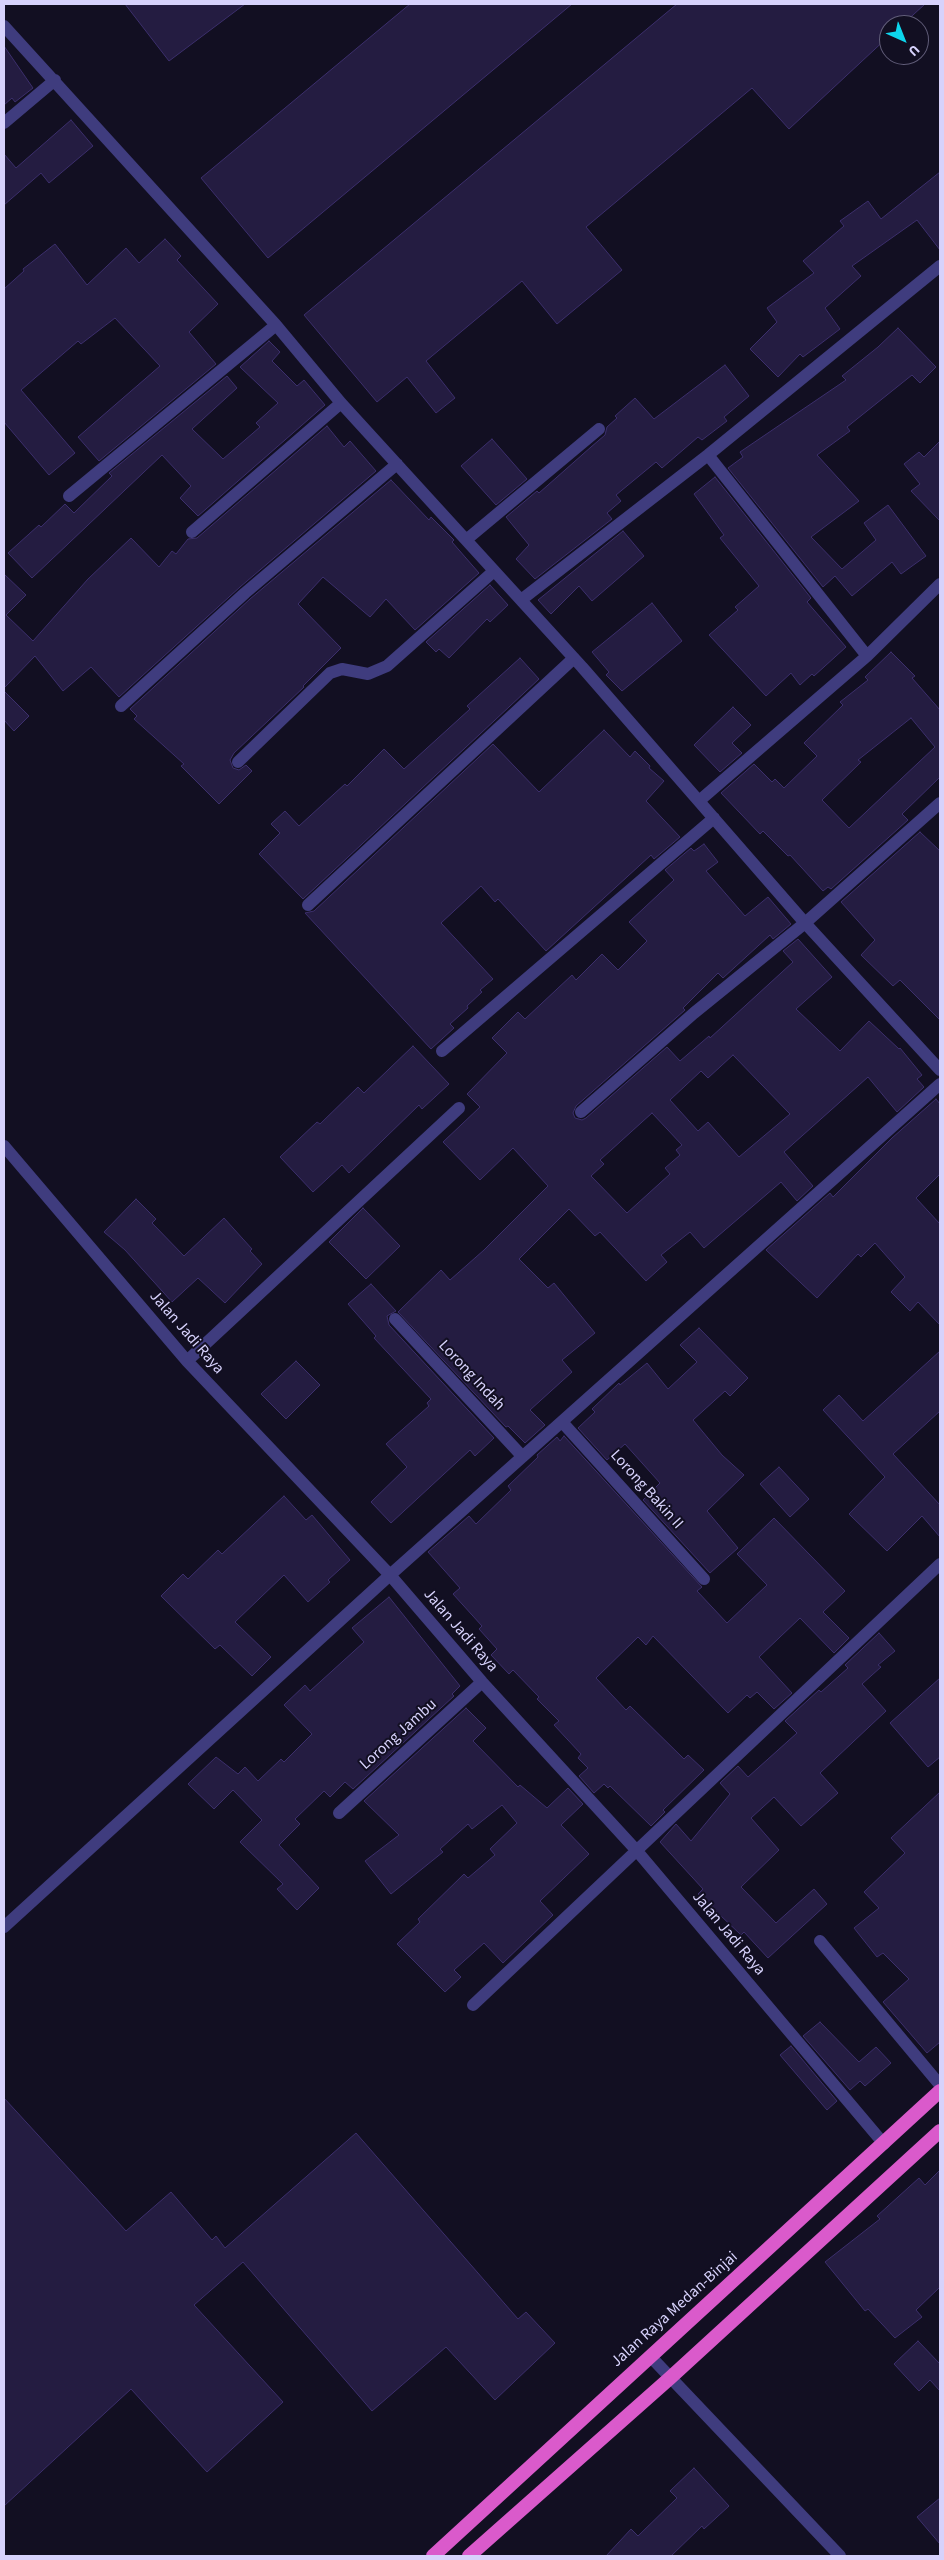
<!DOCTYPE html>
<html>
<head>
<meta charset="utf-8">
<style>
  body { margin:0 }
  #map { position:relative; width:944px; height:2560px; overflow:hidden; background:#120f22; font-family:"Source Sans 3",sans-serif }
  canvas { display:block }
  .frame { position:absolute; inset:0; border:5px solid #d7d2fc; pointer-events:none }
  .north { position:absolute; left:879px; top:15px; width:50px; height:50px; box-sizing:border-box; background:#120f22; border:1px solid #615d79; border-radius:50%; rotate:136deg; font-size:14px; font-weight:700; line-height:20px; text-align:center; color:#d7d2fc }
  .north::after { content:''; display:block; margin:auto; width:18px; height:22px; background:#0dd6ed; clip-path:polygon(50% 0,100% 100%,50% 72%,0 100%) }
</style>
</head>
<body>
<div id="map">
<canvas width="944" height="2560"></canvas>
<div class="frame"></div>
<div class="north">U</div>
</div>
<script>
const context = document.querySelector('canvas').getContext('2d');
context.lineJoin = 'round';
function paint(path, color) { context.fillStyle = color; context.fill(path, 'evenodd'); }
const toPath = rows => new Path2D(rows.map(r => 'M' + r).join(''));
function trace(path, color, width, dash) { context.strokeStyle = color; context.lineWidth = width; context.lineCap = dash ? 'butt' : 'round'; context.setLineDash(dash || []); context.stroke(path); }
function drawText(font, color, halo, rows, align = 'center') {
  context.font = font + ' "Source Sans 3",sans-serif'; context.lineWidth = 4; context.setLineDash([]); context.textBaseline = 'middle'; context.strokeStyle = halo; context.fillStyle = color; for (const [text, x, y, turn = 0] of rows) {
    context.save(); context.translate(x, y); context.rotate((+turn || 0) * Math.PI / 180); context.textAlign = isNaN(turn) ? turn : align; if (halo) context.strokeText(text, 0, 0); context.fillText(text, 0, 0); context.restore();
  }
}
const building = toPath([
  [125,4,245,4,169,61,125,4],
  [410,4,572,4,268,258,201,178,410,4],
  [677,4,925,4,902,25,889,25,889,36,789,129,752,88,586,227,622,270,557,324,522,281,426,361,455,398,436,413,407,377,377,402,304,315,677,4],
  [4,46,33,88,15,102,12,98,4,105,4,46],
  [71,120,93,146,49,183,41,173,4,205,4,154,16,168,71,120],
  [940,172,940,250,917,220,852,266,861,276,825,308,840,329,803,357,800,354,778,377,750,349,777,322,767,308,814,273,803,261,844,226,840,221,868,201,881,219,940,172],
  [165,239,181,256,177,260,218,304,189,332,216,364,99,461,78,437,160,366,115,318,81,344,78,341,21,390,75,453,49,475,4,422,4,289,24,271,23,269,55,244,87,285,126,248,139,263,165,239],
  [898,328,936,367,920,383,912,375,847,427,850,431,817,455,859,501,811,537,842,569,876,540,864,523,888,505,926,556,901,574,892,562,852,596,835,576,823,587,728,468,743,457,740,452,846,380,842,376,878,347,898,328],
  [269,341,280,352,272,361,297,386,304,380,325,405,198,516,180,498,191,486,162,455,32,578,8,553,39,525,41,527,65,504,74,513,112,476,109,473,227,376,237,388,192,429,223,459,260,427,256,423,278,403,240,367,269,341],
  [725,365,749,396,724,417,727,421,702,440,698,437,662,468,656,462,616,495,621,501,607,513,612,519,535,579,516,559,529,545,506,517,537,491,539,493,591,447,605,435,607,427,617,418,615,416,635,398,654,419,725,365],
  [327,426,344,447,350,441,376,471,240,587,119,697,91,667,63,691,35,656,4,688,4,574,26,595,6,615,33,641,88,579,131,538,159,567,172,551,176,554,188,539,197,538,327,426],
  [492,439,527,479,496,505,461,466,492,439],
  [940,441,940,521,911,491,920,484,904,464,919,452,924,457,940,441],
  [715,477,811,598,807,602,846,647,814,676,812,674,800,685,791,673,766,696,709,635,738,610,735,607,759,586,720,538,724,535,694,494,715,477],
  [391,480,429,520,431,517,454,540,452,542,479,573,415,630,386,599,370,617,323,577,298,604,341,648,303,686,304,687,234,753,230,760,233,768,239,770,246,765,252,771,219,804,181,766,184,764,134,719,137,716,130,709,250,599,391,480],
  [623,531,644,556,592,601,579,586,551,614,538,600,623,531],
  [490,585,508,605,490,622,487,619,449,658,439,649,436,652,426,642,490,585],
  [652,603,682,641,622,691,606,675,609,672,592,652,652,603],
  [891,652,915,676,912,678,940,710,940,777,902,814,908,820,831,889,828,887,823,891,790,855,788,856,763,831,760,834,721,793,754,764,772,782,775,779,784,788,817,756,804,743,843,705,840,702,868,680,865,677,891,652],
  [911,718,935,747,849,828,822,800,861,762,858,760,911,718],
  [520,658,539,679,303,899,259,854,280,833,271,824,285,811,299,826,345,784,347,786,384,749,404,769,470,709,467,706,520,658],
  [4,691,29,716,14,731,4,720,4,691],
  [733,707,751,725,732,743,742,753,720,772,694,745,733,707],
  [604,730,630,757,635,751,650,766,649,768,664,781,646,801,680,837,654,859,651,855,546,951,498,899,495,902,481,886,441,923,493,979,480,990,482,992,467,1006,468,1008,450,1024,454,1028,431,1049,305,913,314,911,493,744,539,792,604,730],
  [920,832,940,851,940,1020,900,980,893,986,861,955,875,940,841,902,920,832],
  [704,844,718,862,706,871,745,916,768,897,791,924,773,939,770,935,723,978,718,973,683,1008,685,1010,576,1106,573,1113,575,1118,582,1120,586,1118,667,1047,680,1061,709,1036,710,1038,793,962,783,951,798,939,832,977,796,1009,840,1051,869,1021,899,1049,900,1048,922,1075,917,1079,924,1087,897,1112,868,1077,784,1152,813,1186,797,1201,781,1182,704,1248,690,1232,661,1255,667,1262,646,1281,600,1232,595,1236,569,1209,519,1259,548,1288,554,1283,595,1333,562,1360,572,1372,530,1410,545,1425,525,1443,508,1426,506,1427,398,1312,441,1270,450,1280,484,1250,548,1186,513,1148,480,1180,443,1142,480,1107,467,1094,507,1053,492,1038,518,1012,525,1019,572,975,576,980,602,954,618,970,647,941,629,922,674,880,665,870,691,848,694,851,704,844],
  [733,1055,790,1114,739,1157,708,1122,698,1131,670,1100,701,1071,708,1078,733,1055],
  [652,1113,682,1145,676,1150,680,1155,665,1168,670,1174,627,1213,591,1176,604,1164,600,1160,652,1113],
  [413,1046,449,1084,422,1109,419,1105,349,1173,342,1165,313,1192,280,1157,317,1122,320,1124,358,1087,364,1093,413,1046],
  [936,1099,940,1104,940,1174,916,1198,940,1224,940,1325,918,1302,910,1311,891,1292,905,1277,875,1243,861,1257,858,1254,817,1298,766,1250,830,1193,833,1197,892,1138,936,1099],
  [136,1199,156,1219,152,1223,184,1256,224,1218,252,1249,250,1251,262,1264,225,1303,198,1278,172,1302,125,1250,104,1232,136,1199],
  [363,1208,400,1246,366,1279,329,1242,363,1208],
  [371,1284,396,1311,387,1316,389,1325,494,1438,475,1456,470,1450,391,1523,371,1502,407,1467,386,1444,429,1406,427,1403,431,1399,374,1338,376,1336,348,1304,371,1284],
  [699,1328,748,1378,730,1396,725,1391,693,1420,722,1455,744,1475,707,1511,738,1548,710,1573,643,1500,660,1483,625,1444,607,1460,578,1428,595,1412,592,1409,619,1383,620,1385,647,1363,668,1389,697,1362,680,1345,699,1328],
  [940,1351,940,1411,893,1454,940,1505,940,1537,922,1516,887,1551,849,1514,885,1477,823,1410,839,1395,863,1421,940,1351],
  [296,1361,320,1385,286,1419,261,1394,296,1361],
  [564,1436,702,1587,697,1591,727,1623,767,1585,737,1554,774,1518,845,1591,823,1612,849,1638,834,1653,800,1618,759,1657,792,1693,774,1709,757,1692,750,1698,747,1695,728,1713,653,1636,646,1645,638,1637,596,1678,626,1710,630,1706,684,1759,688,1755,704,1770,663,1810,665,1812,651,1826,610,1786,608,1788,604,1784,594,1793,579,1776,588,1768,578,1758,581,1754,554,1725,559,1721,537,1699,539,1697,513,1670,509,1674,491,1655,497,1649,479,1629,482,1626,453,1594,460,1588,428,1552,469,1516,476,1524,511,1490,508,1486,538,1457,537,1455,557,1437,560,1441,564,1436],
  [779,1467,809,1499,790,1517,760,1484,779,1467],
  [284,1496,306,1520,312,1515,350,1560,328,1580,330,1582,308,1602,284,1575,235,1622,271,1657,252,1676,220,1645,215,1649,161,1596,183,1574,188,1579,218,1550,222,1554,284,1496],
  [389,1597,460,1686,452,1694,454,1696,353,1789,345,1782,330,1797,324,1791,295,1819,300,1824,279,1845,319,1888,297,1910,277,1889,283,1884,240,1842,262,1820,233,1790,214,1809,188,1784,216,1757,238,1774,245,1767,258,1781,281,1759,284,1762,312,1734,284,1705,305,1685,310,1691,364,1642,352,1628,389,1597],
  [879,1633,895,1651,878,1665,881,1667,862,1684,886,1711,820,1773,838,1793,801,1826,774,1797,751,1818,779,1850,741,1887,776,1923,814,1889,827,1904,768,1958,744,1932,741,1935,698,1894,703,1889,660,1842,676,1824,691,1841,730,1794,720,1783,738,1766,748,1777,797,1733,785,1721,819,1690,821,1692,848,1668,845,1665,879,1633],
  [940,1678,940,1757,928,1767,890,1723,940,1678],
  [466,1708,486,1728,473,1741,518,1787,520,1785,547,1808,568,1788,583,1804,561,1825,589,1854,540,1901,553,1915,503,1963,484,1943,454,1970,461,1977,445,1992,397,1944,420,1922,418,1919,464,1874,468,1878,495,1855,490,1849,517,1823,502,1805,472,1829,468,1824,440,1849,443,1852,391,1894,365,1861,399,1835,364,1801,466,1708],
  [940,1792,940,2042,927,2053,883,2002,909,1979,883,1953,877,1957,854,1928,879,1908,864,1892,905,1853,891,1838,940,1792],
  [820,2022,859,2062,876,2047,891,2063,865,2086,860,2081,850,2090,803,2036,820,2022],
  [791,2046,837,2101,827,2110,780,2055,791,2046],
  [4,2098,126,2231,171,2192,212,2240,216,2236,225,2248,356,2133,518,2319,526,2312,555,2343,495,2400,446,2347,372,2411,243,2262,194,2305,283,2402,207,2472,131,2389,4,2506,4,2098],
  [940,2170,940,2287,916,2310,922,2317,895,2338,868,2309,865,2311,825,2262,880,2219,877,2216,919,2178,925,2185,940,2170],
  [918,2341,940,2364,940,2391,930,2380,919,2391,894,2364,918,2341],
  [694,2468,729,2506,704,2529,702,2526,671,2556,606,2556,631,2529,638,2536,677,2498,670,2491,694,2468],
  [940,2498,940,2544,917,2517,940,2498]
]);
paint(building, '#241c41');
trace(building, '#3c2f6c', 1);
trace(toPath([
  [4,26,276,325,341,403,582,667,805,923,940,1070],
  [4,123,55,80],
  [708,455,867,656],
  [69,496,276,325],
  [192,532,341,403],
  [466,540,599,429],
  [521,600,708,455,940,266],
  [121,706,245,593,397,464],
  [238,762,330,673,342,669,368,674,387,666,494,571],
  [699,801,867,656,940,584],
  [308,905,574,658],
  [442,1051,714,818],
  [581,1112,694,1013,805,923,940,803],
  [4,1146,187,1361,390,1575,482,1682,637,1851,884,2144],
  [395,1319,522,1456],
  [187,1361,459,1108],
  [563,1423,704,1579],
  [339,1813,482,1682],
  [4,1927,390,1575,940,1084],
  [820,1941,940,2085],
  [473,2005,940,1564],
  [650,2356,840,2556]
]), '#3f3c7e', 12);
trace(toPath([
  [433,2556,940,2091],
  [469,2556,670,2378,940,2131]
]), '#da5acb', 14);
drawText('16px', '#d7d2fc', '#120f22', [
  ["Jalan Jadi Raya",186,1333,49],
  ["Lorong Indah",471,1376,47],
  ["Lorong Bakin II",646,1490,48],
  ["Jalan Jadi Raya",460,1631,49],
  ["Lorong Jambu",399,1735,-42],
  ["Jalan Jadi Raya",728,1934,50],
  ["Jalan Raya Medan-Binjai",675,2310,-42]
]);
</script>
</body>
</html>
